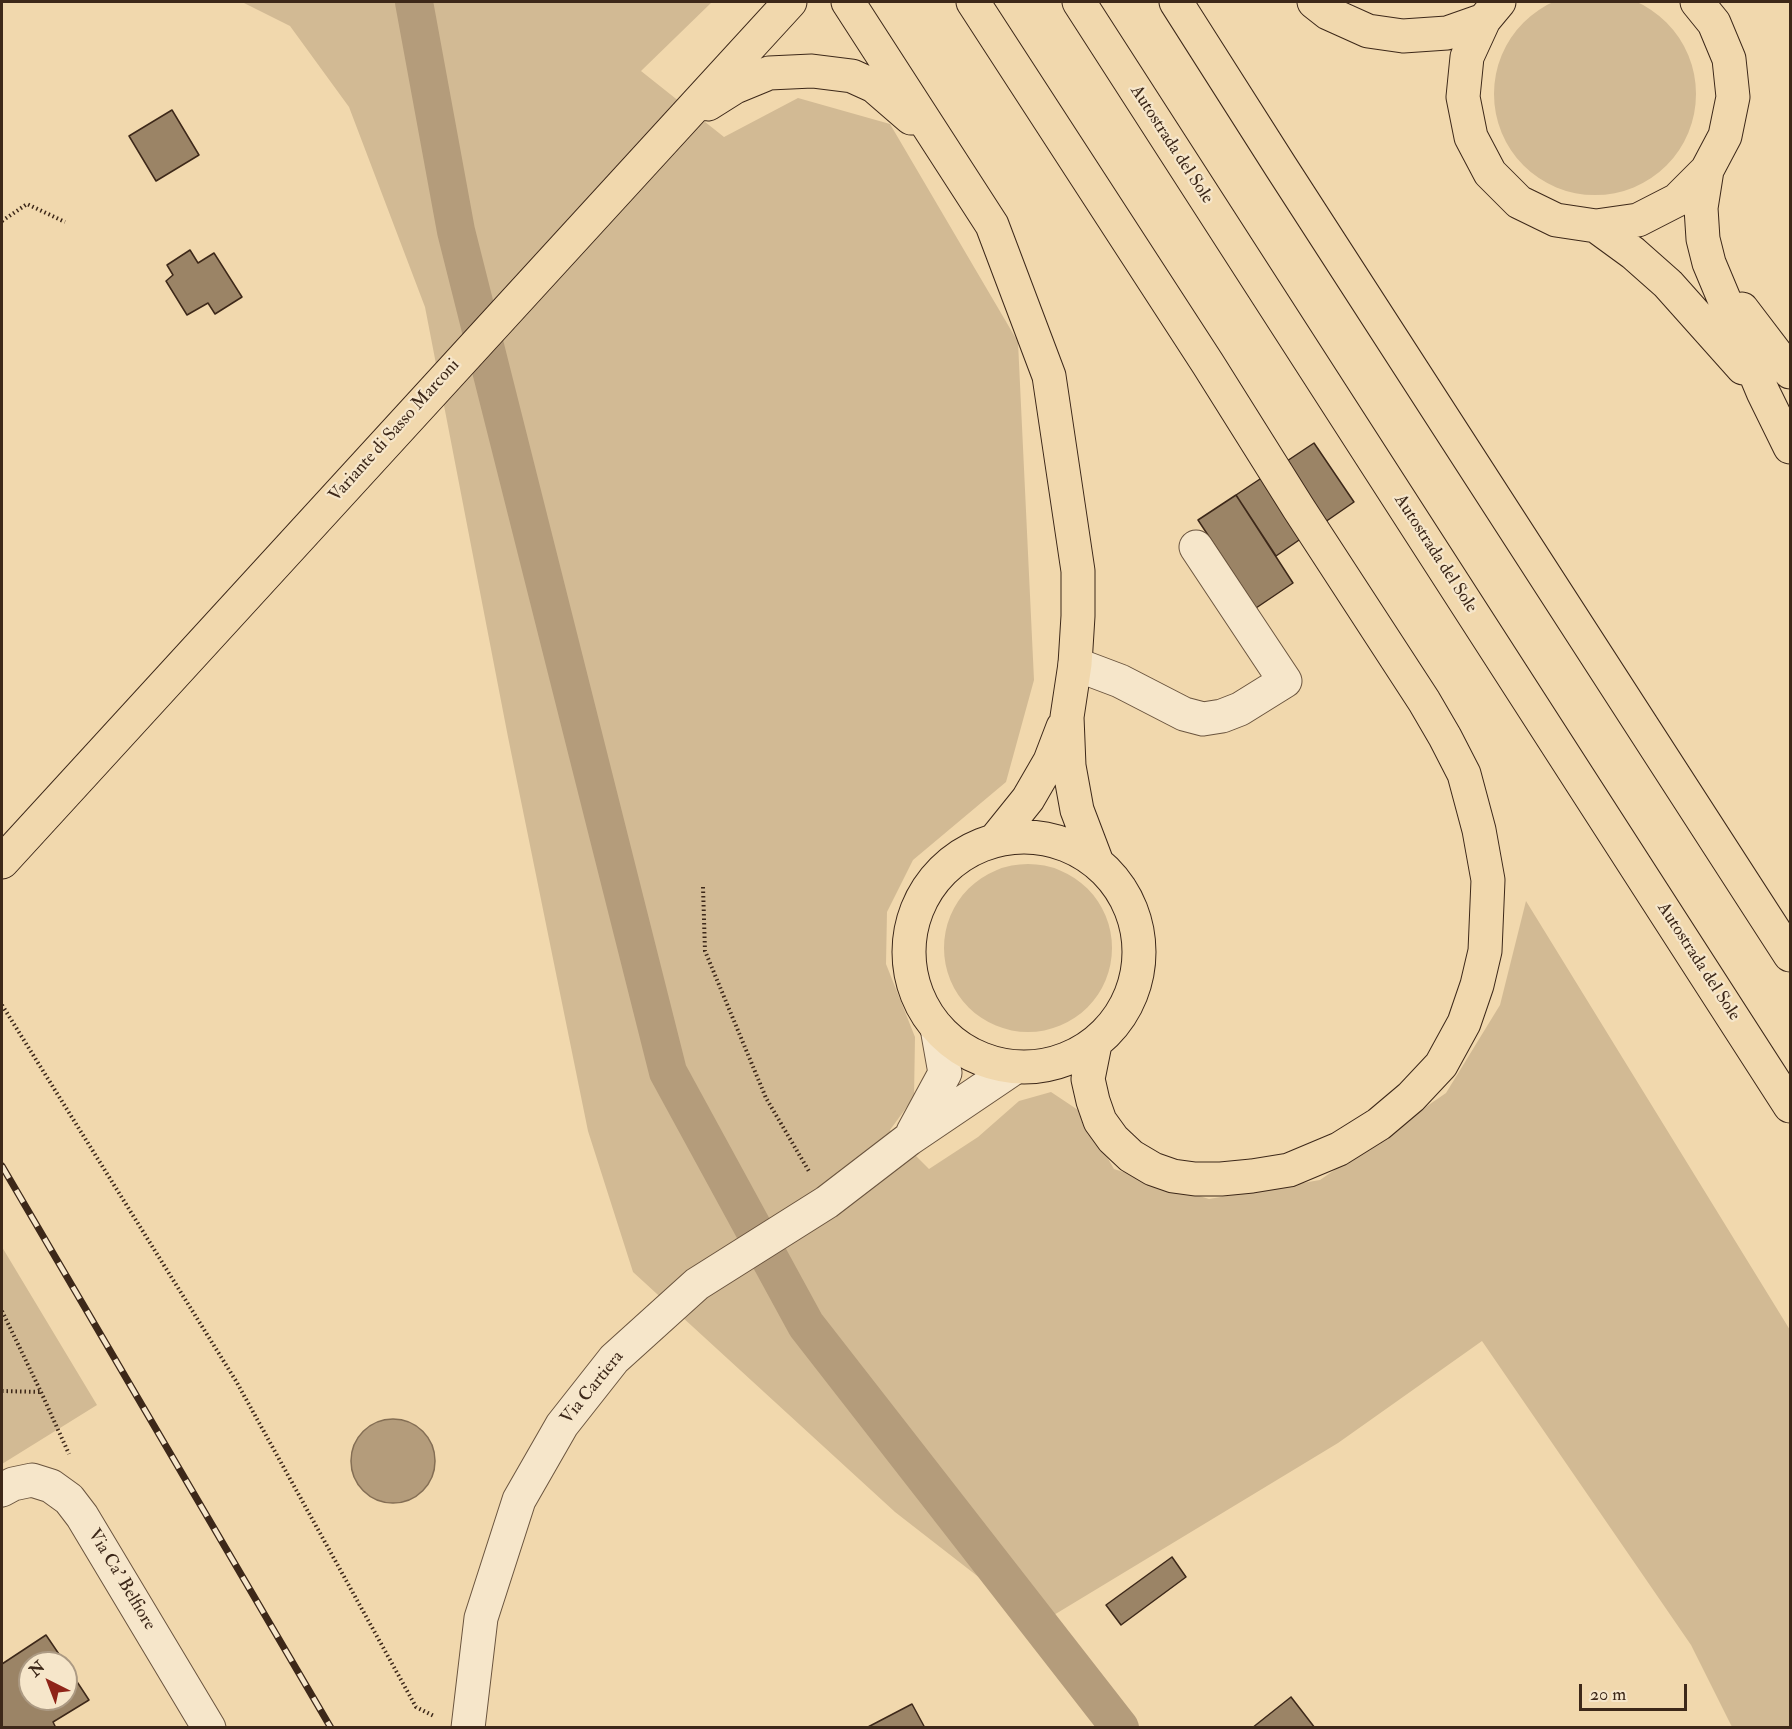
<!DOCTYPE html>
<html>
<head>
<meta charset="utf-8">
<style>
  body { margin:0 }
  #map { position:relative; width:1792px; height:1729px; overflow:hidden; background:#f1d8ad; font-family:"IM FELL Double Pica",serif }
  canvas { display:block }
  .frame { position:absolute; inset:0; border:3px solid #3d2819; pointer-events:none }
  .north { position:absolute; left:18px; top:1651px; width:60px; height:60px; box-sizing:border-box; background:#f6e6ca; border:2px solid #ac9a83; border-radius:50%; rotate:318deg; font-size:16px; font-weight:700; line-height:24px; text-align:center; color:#3d2819 }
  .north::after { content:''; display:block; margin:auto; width:21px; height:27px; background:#8f2418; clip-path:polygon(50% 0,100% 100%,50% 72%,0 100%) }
  .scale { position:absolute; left:1579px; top:1684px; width:108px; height:27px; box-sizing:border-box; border:3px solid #3d2819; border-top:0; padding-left:8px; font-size:18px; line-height:21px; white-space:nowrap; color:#3d2819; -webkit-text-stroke:4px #f6e6ca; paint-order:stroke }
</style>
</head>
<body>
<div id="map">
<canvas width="1792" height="1729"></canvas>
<div class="frame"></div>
<div class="north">N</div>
<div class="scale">20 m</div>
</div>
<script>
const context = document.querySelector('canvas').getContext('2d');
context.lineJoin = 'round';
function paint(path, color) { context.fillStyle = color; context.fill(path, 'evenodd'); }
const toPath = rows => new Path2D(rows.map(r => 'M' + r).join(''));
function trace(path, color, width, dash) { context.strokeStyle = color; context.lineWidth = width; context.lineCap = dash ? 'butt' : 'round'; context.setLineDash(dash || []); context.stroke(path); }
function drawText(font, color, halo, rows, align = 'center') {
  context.font = font + ' "IM FELL Double Pica",serif'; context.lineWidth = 4.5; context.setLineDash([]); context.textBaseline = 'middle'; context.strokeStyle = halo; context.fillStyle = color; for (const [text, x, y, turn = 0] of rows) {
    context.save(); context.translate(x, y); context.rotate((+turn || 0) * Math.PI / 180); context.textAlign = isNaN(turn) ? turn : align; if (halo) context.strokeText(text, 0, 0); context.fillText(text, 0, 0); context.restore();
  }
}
paint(toPath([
  '1494 94a101 101 0 1 1 202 0a101 101 0 1 1-202 0Z',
  [242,2,712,2,641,71,724,137,798,98,890,124,1018,342,1034,680,1006,782,913,860,887,912,886,964,915,1037,914,1097,890,1130,929,1169,978,1137,1019,1101,1051,1092,1081,1112,1114,1169,1209,1199,1320,1180,1446,1093,1500,1005,1526,901,1790,1330,1790,1727,1732,1727,1691,1645,1482,1341,1338,1443,1039,1624,895,1512,633,1272,588,1131,508,737,425,307,349,107,290,26],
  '944 948a84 84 0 1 1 168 0a84 84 0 1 1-168 0Z',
  [2,1247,97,1405,2,1464]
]), '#d2ba94');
const water = toPath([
  '351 1461a42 42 0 1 1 84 0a42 42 0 1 1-84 0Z'
]);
paint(water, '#b49c7b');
trace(water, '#846e54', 1.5);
trace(toPath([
  [414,2,456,231,668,1072,806,1325,1120,1728]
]), '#b49c7b', 38);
const building = toPath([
  [172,110,199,155,156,181,129,136,172,110],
  [190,250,198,263,214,253,242,297,215,314,208,303,187,315,166,281,173,275,167,265,190,250],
  [1314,443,1354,502,1276,556,1236,495,1314,443],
  [1236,495,1293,583,1256,608,1198,520,1236,495],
  [1172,1557,1186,1577,1121,1625,1106,1605,1172,1557],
  [46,1635,65,1663,30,1663,30,1699,66,1699,66,1665,89,1700,53,1722,56,1728,2,1728,2,1664,46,1635],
  [1291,1697,1315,1728,1252,1728,1291,1697],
  [912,1704,925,1728,866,1728,912,1704]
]);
paint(building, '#9b8466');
trace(building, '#3d2819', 1.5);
const minor = toPath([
  [1075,664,1120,681,1184,714,1203,719,1222,716,1240,709,1285,681,1196,547],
  [913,1132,945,1073,937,1028],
  [2,1490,13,1484,32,1480,51,1486,69,1499,82,1516,209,1728],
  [468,1728,481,1618,519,1500,562,1425,614,1359,697,1284,827,1202,909,1139,1014,1068]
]);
const highway = toPath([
  [848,2,992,225,1049,376,1078,571,1078,616,1075,664,1067,717,1069,766,1077,810,1096,860],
  [973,2,1208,364,1299,509,1424,701,1445,737,1464,774,1479,830,1488,880,1485,951,1477,985,1464,1023,1441,1065,1411,1097,1379,1124,1339,1149,1289,1170,1252,1176,1221,1179,1195,1179,1173,1176,1153,1169,1131,1156,1113,1139,1100,1121,1093,1101,1088,1079,1095,1044],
  [1079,2,1790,1106],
  [1176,2,1281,167,1790,955],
  [1314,2,1328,13,1368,31,1403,36,1447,33,1484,20],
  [1499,2,1484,20,1467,57,1463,97,1471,137,1490,173,1519,202,1556,220,1596,226,1638,220,1677,200,1707,170,1725,136,1733,97,1729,59,1714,23,1697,2],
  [708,104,735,87,769,73,812,71,852,76,874,86,911,118],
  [1707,170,1701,208,1703,239,1709,263,1763,392,1790,447],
  [1596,226,1633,253,1668,284,1743,368],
  [1742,309,1790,372],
  '909 952a115 115 0 1 1 230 0a115 115 0 1 1-230 0Z',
  [995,840,1028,799,1050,761,1063,727],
  [2,862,790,2]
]);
trace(minor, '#6a543e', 35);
trace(highway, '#3d2819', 35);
trace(toPath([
  [2,221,27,204,65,222],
  [703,887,705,951,766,1098,810,1173],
  [2,1005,236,1381,416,1707,434,1716],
  [2,1311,41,1392,69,1454],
  [2,1391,41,1392]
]), '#3d2819', 4, [1.5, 3]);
trace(minor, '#f6e6ca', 33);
trace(highway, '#f1d8ad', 33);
const rail = toPath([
  [2,1166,331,1728]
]);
trace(rail, '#3d2819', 7);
trace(rail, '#f6e6ca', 4.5, [14]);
drawText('18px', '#3d2819', '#f6e6ca', [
  ["Autostrada del Sole",1171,145,57],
  ["Variante di Sasso Marconi",395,431,-48],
  ["Autostrada del Sole",1435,554,57],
  ["Autostrada del Sole",1698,962,57],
  ["Via Cartiera",593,1388,-51],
  ["Via Ca' Belfiore",121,1580,59]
]);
</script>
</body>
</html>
